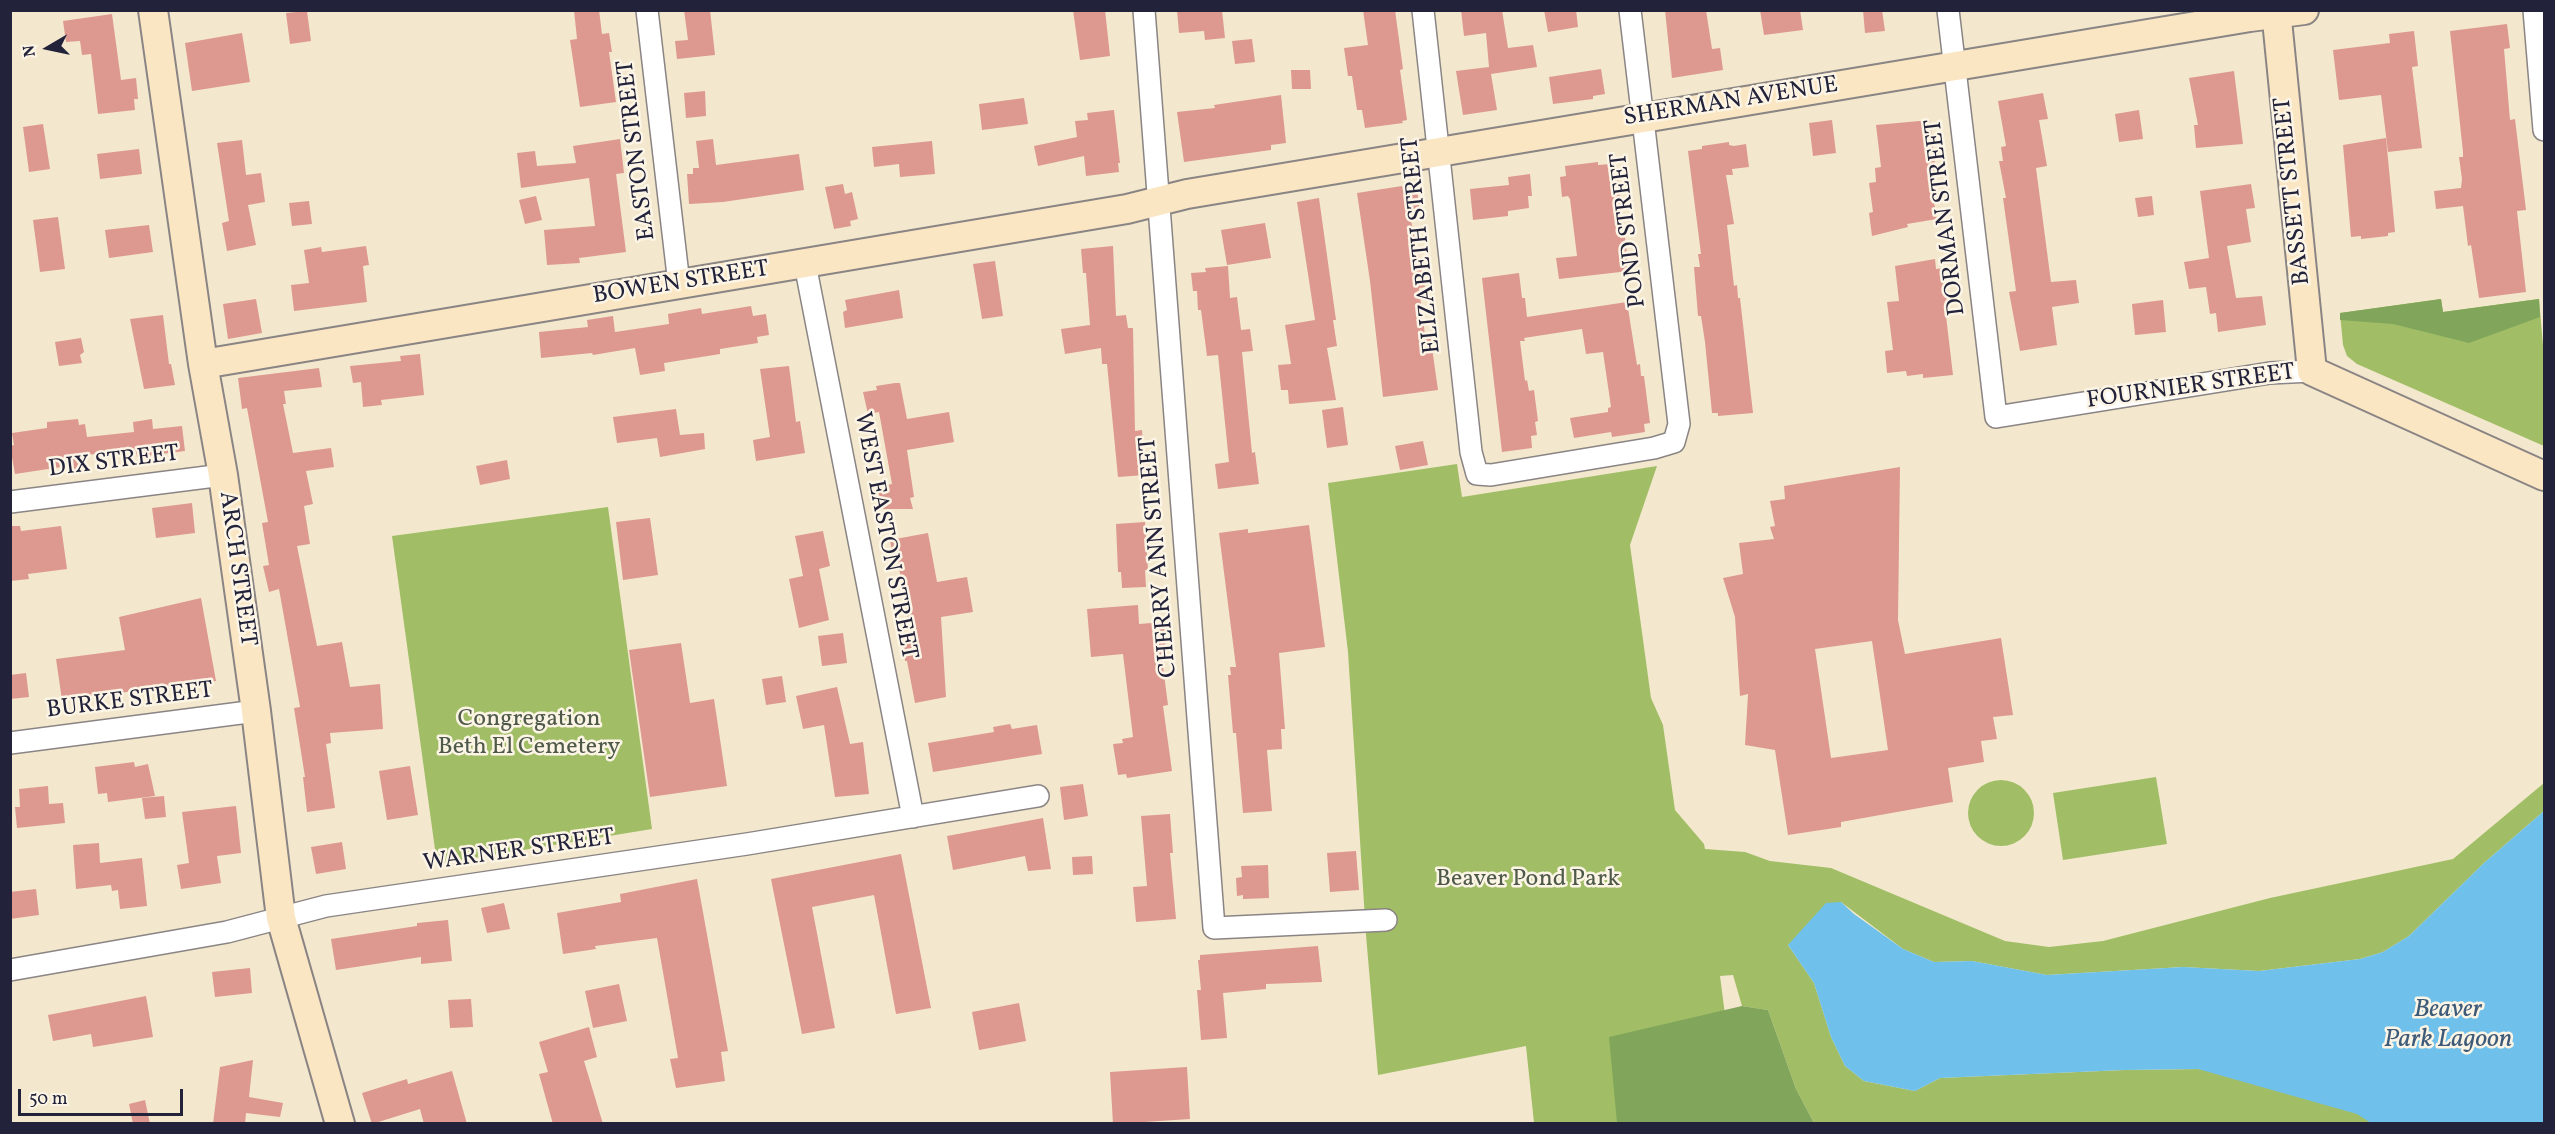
<!DOCTYPE html>
<html>
<head>
<meta charset="utf-8">
<style>
  body { margin:0 }
  #map { position:relative; width:2555px; height:1134px; overflow:hidden; background:#f3e8cd; font-family:Vollkorn,serif }
  canvas { display:block }
  .frame { position:absolute; inset:0; border:12px solid #22223b; pointer-events:none }
  .north { position:absolute; left:18px; top:18px; width:60px; height:60px; -webkit-text-stroke:4px #fcf5e5; paint-order:stroke; rotate:261deg; font-size:16px; font-weight:700; line-height:24px; text-align:center; color:#22223b }
  .north::after { content:''; display:block; margin:auto; width:21px; height:27px; background:#22223b; clip-path:polygon(50% 0,100% 100%,50% 72%,0 100%) }
  .scale { position:absolute; left:18px; top:1089px; width:165px; height:27px; box-sizing:border-box; border:3px solid #22223b; border-top:0; padding-left:8px; font-size:18px; line-height:21px; white-space:nowrap; color:#22223b; -webkit-text-stroke:4px #fcf5e5; paint-order:stroke }
</style>
</head>
<body>
<div id="map">
<canvas width="2555" height="1134"></canvas>
<div class="frame"></div>
<div class="north">N</div>
<div class="scale">50 m</div>
</div>
<script>
const context = document.querySelector('canvas').getContext('2d');
context.lineJoin = 'round';
function paint(path, color) { context.fillStyle = color; context.fill(path, 'evenodd'); }
const toPath = rows => new Path2D(rows.map(r => 'M' + r).join(''));
function trace(path, color, width, dash) { context.strokeStyle = color; context.lineWidth = width; context.lineCap = dash ? 'butt' : 'round'; context.setLineDash(dash || []); context.stroke(path); }
function drawText(font, color, halo, rows, align = 'center') {
  context.font = font + ' Vollkorn,serif'; context.lineWidth = 5; context.setLineDash([]); context.textBaseline = 'middle'; context.strokeStyle = halo; context.fillStyle = color; for (const [text, x, y, turn = 0] of rows) {
    context.save(); context.translate(x, y); context.rotate((+turn || 0) * Math.PI / 180); context.textAlign = isNaN(turn) ? turn : align; if (halo) context.strokeText(text, 0, 0); context.fillText(text, 0, 0); context.restore();
  }
}
paint(toPath([
  [2441,299,2443,312,2539,299,2544,357,2544,446,2357,364,2347,356,2343,345,2340,313],
  [1457,464,1462,497,1657,466,1630,545,1651,698,1663,725,1675,810,1704,844,1705,849,1745,852,1770,861,1831,868,2005,941,2049,947,2103,941,2270,898,2453,859,2544,783,2544,811,2484,863,2409,936,2383,952,2360,959,2259,971,2183,967,2047,975,1972,961,1934,962,1903,949,1841,902,1788,945,1814,983,1831,1037,1845,1066,1864,1081,1915,1091,1940,1078,2124,1070,2198,1069,2544,1123,1814,1123,1796,1089,1768,1010,1742,1006,1733,975,1720,976,1739,1123,1534,1123,1526,1046,1378,1075,1366,935,1348,652,1328,483],
  [608,507,652,829,437,864,392,536],
  [2156,777,2167,844,2063,860,2053,793],
  '1968 813a33 33 0 1 1 66 0a33 33 0 1 1-66 0Z'
]), '#a1be66');
paint(toPath([
  [2441,299,2443,312,2539,299,2540,317,2469,343,2393,324,2340,320,2340,313],
  [1742,1006,1768,1010,1796,1089,1814,1123,1617,1123,1609,1037]
]), '#80a55b');
paint(toPath([
  [2544,811,2544,1123,2371,1123,2357,1114,2198,1069,2124,1070,1940,1078,1915,1091,1864,1081,1845,1066,1831,1037,1814,983,1788,945,1826,903,1841,902,1854,914,1903,949,1934,962,1972,961,2047,975,2183,967,2259,971,2360,959,2383,952,2409,936,2484,863]
]), '#6fc1eb');
paint(toPath([
  [574,10,599,10,602,34,609,33,612,52,609,52,616,102,580,107,570,40,577,39],
  [684,10,710,10,715,55,677,59,675,41,688,40],
  [1073,10,1105,10,1110,56,1080,60],
  [1177,10,1222,10,1225,38,1205,40,1204,31,1179,33],
  [1363,10,1395,10,1403,69,1400,70,1407,120,1402,121,1403,123,1365,128,1362,110,1357,110,1352,76,1348,76,1344,48,1368,45],
  [1461,10,1502,10,1508,48,1533,45,1537,67,1491,74,1497,110,1463,115,1456,71,1489,67,1486,33,1464,36],
  [1544,10,1576,10,1578,27,1548,32],
  [1665,10,1706,10,1712,49,1720,48,1723,70,1672,78],
  [1760,10,1800,10,1803,30,1764,35],
  [1863,10,1882,10,1885,31,1865,33],
  [307,11,311,41,290,44,286,13],
  [112,14,121,80,136,78,138,99,134,99,135,110,98,114,91,54,82,55,80,41,66,42,63,21],
  [2507,24,2510,48,2504,49,2510,120,2515,119,2526,210,2517,211,2526,292,2479,298,2471,245,2468,246,2463,206,2436,209,2434,191,2461,188,2462,179,2459,157,2463,157,2463,152,2450,31],
  [2414,31,2418,66,2412,67,2422,148,2388,152,2381,95,2339,100,2333,50,2390,43,2389,34],
  [242,33,250,82,192,91,185,43],
  [1252,39,1255,62,1235,64,1232,41],
  [1601,69,1605,94,1593,96,1593,99,1553,104,1549,77],
  [1291,70,1310,70,1311,89,1292,89],
  [2234,71,2243,144,2196,148,2194,125,2198,125,2189,78],
  [705,91,706,116,686,118,684,93],
  [2043,93,2048,119,2039,120,2047,166,2036,168,2051,282,2076,280,2079,303,2052,307,2057,345,2020,351,2009,292,2016,291,2003,198,2006,198,1999,161,2003,161,2001,147,2006,146,1998,101],
  [1281,95,1286,143,1271,145,1271,150,1184,162,1177,112,1215,108,1214,105],
  [1024,98,1028,124,982,130,979,104],
  [1114,110,1120,163,1118,163,1119,172,1086,176,1084,156,1038,166,1034,146,1077,137,1075,121,1088,120,1087,113],
  [2139,110,2143,139,2119,142,2115,114],
  [1832,120,1836,153,1813,156,1809,123],
  [1930,120,1936,173,1932,174,1932,190,1937,219,1907,224,1908,227,1872,236,1869,213,1873,212,1869,183,1876,182,1875,168,1881,167,1876,125],
  [43,124,50,169,29,172,23,127],
  [2386,138,2395,232,2388,233,2388,236,2361,239,2361,236,2351,237,2343,145],
  [620,139,624,173,616,174,626,252,579,258,580,263,547,265,544,230,595,226,589,178,521,188,517,153,535,151,537,166,576,163,573,146],
  [713,139,716,165,799,154,804,190,723,202,689,204,687,174,693,174,693,168,699,168,696,141],
  [242,140,246,175,261,173,265,202,248,205,256,245,227,251,222,223,229,221,217,143],
  [932,141,935,174,900,177,899,164,874,167,872,147],
  [1729,142,1729,145,1734,146,1746,144,1749,167,1732,169,1733,175,1726,175,1734,224,1727,225,1734,286,1737,285,1738,298,1740,298,1753,413,1718,416,1718,413,1712,413,1705,342,1701,316,1698,316,1694,267,1700,267,1698,254,1701,254,1688,151,1702,149,1702,146],
  [139,149,142,174,100,179,97,154],
  [1598,162,1598,165,1612,164,1614,179,1618,178,1629,271,1559,279,1556,258,1577,256,1570,199,1568,196,1562,197,1560,177,1566,176,1565,166],
  [1530,174,1532,196,1528,196,1529,208,1508,211,1508,216,1473,220,1470,189,1509,185,1508,177],
  [843,184,845,194,852,192,858,219,850,221,851,226,834,229,825,187],
  [2251,184,2255,208,2246,209,2251,242,2227,246,2236,298,2262,296,2266,325,2218,332,2216,313,2210,314,2206,287,2189,289,2184,262,2209,258,2200,191],
  [1402,186,1403,188,1417,189,1420,213,1410,216,1425,287,1419,288,1425,335,1430,334,1438,390,1383,397,1370,281,1357,193],
  [536,196,542,220,525,224,519,200],
  [2152,196,2154,215,2138,217,2135,198],
  [1319,198,1336,320,1333,320,1337,346,1327,348,1336,400,1289,404,1288,390,1281,390,1278,365,1291,364,1285,325,1315,320,1297,202],
  [309,201,312,224,292,226,289,203],
  [58,217,65,269,40,272,33,220],
  [1265,223,1271,258,1227,265,1221,230],
  [149,225,153,252,109,258,105,230],
  [366,246,369,265,363,266,367,302,294,311,291,285,309,283,304,250,321,247,322,252],
  [1113,246,1116,316,1126,315,1128,328,1133,328,1135,431,1142,430,1145,475,1118,477,1107,364,1102,364,1101,348,1065,354,1061,329,1090,325,1086,273,1083,273,1081,249],
  [1935,259,1936,269,1945,268,1950,315,1946,316,1953,375,1923,378,1923,374,1907,376,1906,371,1887,373,1885,351,1893,350,1887,302,1899,301,1895,266],
  [995,261,1003,316,982,319,973,264],
  [1228,266,1230,298,1237,297,1241,330,1250,329,1253,351,1242,352,1252,453,1255,452,1259,484,1218,489,1215,464,1229,462,1218,355,1207,356,1201,310,1198,310,1197,291,1193,291,1191,273,1206,272,1205,268],
  [1519,273,1522,298,1525,298,1527,317,1627,302,1637,365,1640,364,1641,376,1644,376,1650,423,1644,424,1645,432,1612,437,1611,432,1574,438,1570,418,1608,412,1608,408,1611,407,1603,352,1586,354,1582,329,1524,338,1525,341,1520,341,1525,381,1527,380,1529,391,1534,390,1538,421,1535,422,1537,435,1531,436,1532,448,1502,452,1482,278],
  [899,290,903,318,845,328,843,312,847,310,845,300],
  [256,299,262,333,228,339,223,304],
  [2163,300,2166,332,2135,335,2132,304],
  [751,306,753,316,766,314,769,335,757,337,758,343,720,349,720,354,664,363,665,371,640,375,635,348,593,355,592,353,541,358,539,332,588,327,587,320,613,316,615,332,669,324,668,314,701,308,702,314],
  [163,315,169,364,171,364,175,385,144,389,130,319],
  [81,338,84,352,80,355,82,363,59,366,55,342],
  [420,354,424,395,381,400,382,405,363,407,361,382,353,383,350,366,401,361,400,356],
  [789,366,796,422,800,421,805,453,756,461,753,440,770,437,760,369],
  [319,368,322,387,284,391,286,404,283,404,293,453,331,448,334,467,306,471,313,504,304,506,310,544,297,546,317,646,342,642,350,687,380,684,383,729,330,733,331,743,326,744,335,808,307,812,303,777,305,777,294,708,300,707,279,589,269,592,263,566,269,565,262,523,268,522,247,408,242,409,238,378],
  [895,383,900,383,907,419,949,412,954,442,907,450,914,497,910,498,913,509,881,509,878,487,892,484,879,412,868,414,863,392,877,390,876,386],
  [1343,407,1348,445,1327,448,1322,410],
  [676,409,680,435,704,433,705,449,660,457,657,438,617,443,613,417],
  [78,419,79,425,85,424,87,437,134,432,133,422,152,419,153,429,182,426,185,451,137,457,136,451,84,455,86,470,69,473,68,466,15,474,10,446,14,445,12,433,47,428,47,422],
  [1423,441,1428,465,1400,470,1395,446],
  [507,460,510,479,480,485,476,466],
  [1900,467,1898,620,1905,654,2001,638,2013,715,1993,717,1997,739,1981,741,1984,762,1948,768,1953,802,1841,822,1841,827,1788,835,1775,750,1745,745,1748,694,1740,696,1735,617,1723,578,1743,574,1739,543,1774,539,1770,527,1775,526,1770,501,1785,499,1784,486],
  [1872,641,1888,750,1831,758,1815,649],
  [192,503,195,533,156,538,152,508],
  [650,518,658,575,623,580,616,522],
  [1145,522,1148,570,1145,570,1146,587,1122,588,1121,572,1118,572,1116,524],
  [1309,525,1325,647,1279,653,1285,729,1281,729,1282,749,1267,750,1272,811,1243,813,1236,733,1233,733,1228,675,1231,675,1230,667,1236,667,1219,533,1248,529,1248,533],
  [10,526,20,526,21,531,61,526,67,569,28,574,29,579,10,581],
  [823,531,830,566,819,569,829,620,799,628,789,579,803,576,795,536],
  [928,533,937,582,967,577,973,612,941,617,946,697,915,703,907,661,905,661,903,642,912,642,897,556,893,557,890,540],
  [201,598,216,681,62,700,56,659,125,650,119,617],
  [1138,605,1139,624,1164,622,1166,651,1161,651,1168,705,1163,706,1172,771,1127,778,1126,774,1118,775,1113,744,1123,743,1122,739,1133,737,1123,654,1091,657,1087,609],
  [843,633,847,663,822,666,818,636],
  [681,643,690,703,714,699,727,786,650,797,629,650],
  [26,673,29,697,10,699,10,675],
  [782,676,786,702,766,705,762,679],
  [837,687,850,744,863,742,869,794,835,797,824,725,803,729,796,696],
  [1010,724,1012,729,1037,725,1042,754,933,772,928,743,994,732,993,727],
  [134,762,135,767,148,764,155,796,108,802,107,793,98,794,95,767],
  [410,766,418,815,387,820,379,771],
  [1083,784,1088,816,1064,820,1060,787],
  [48,786,49,804,63,803,65,823,17,828,15,807,20,807,19,789],
  [164,796,166,817,145,819,142,798],
  [236,806,241,853,217,856,221,883,181,889,177,865,189,863,182,812],
  [1170,814,1173,853,1170,853,1176,919,1136,922,1133,887,1147,886,1141,816],
  [1043,818,1051,869,1028,871,1025,856,953,870,947,836],
  [342,842,346,869,316,874,311,847],
  [99,843,100,863,142,858,147,906,120,909,118,890,112,891,111,885,76,889,73,845],
  [1356,851,1359,890,1330,892,1327,853],
  [901,854,931,1008,896,1014,874,895,812,907,835,1028,802,1034,771,879],
  [1092,856,1093,874,1073,875,1072,857],
  [1268,865,1269,898,1243,899,1243,895,1237,896,1236,878,1242,877,1241,866],
  [697,879,728,1051,721,1052,725,1081,676,1088,670,1059,678,1058,657,938,595,946,596,949,563,954,557,913,621,902,620,894],
  [36,889,39,915,10,919,10,892],
  [504,903,510,929,487,933,481,908],
  [448,920,452,961,421,964,421,957,336,970,331,939,417,926,417,923],
  [1318,946,1322,982,1266,984,1266,989,1223,993,1227,1038,1201,1040,1197,990,1201,990,1198,960,1200,960,1200,955],
  [250,968,252,993,215,997,212,972],
  [619,984,627,1021,593,1028,585,991],
  [146,996,153,1037,93,1047,91,1034,53,1041,48,1015],
  [471,999,473,1027,450,1028,448,1000],
  [1019,1003,1026,1041,979,1050,972,1012],
  [589,1027,597,1057,584,1061,603,1124,553,1124,539,1074,548,1072,539,1042],
  [253,1060,249,1097,283,1103,280,1117,246,1113,245,1124,213,1124,220,1067],
  [1187,1067,1190,1119,1113,1124,1110,1072],
  [452,1071,467,1124,424,1124,420,1109,372,1124,362,1093,407,1079,408,1084],
  [145,1100,150,1124,133,1124,129,1104]
]), '#dd9890');
const street = toPath([
  [647,10,679,284],
  [1144,10,1214,928,1386,920],
  [1423,10,1471,452,1477,474,1491,475,1654,448,1674,442,1679,424,1630,10],
  [1948,10,1996,417,2270,373,2312,371],
  [2534,10,2544,130],
  [805,264,913,817],
  [10,502,223,475],
  [10,743,256,711],
  [10,970,227,932,326,906,747,844,1038,796]
]);
const secondary = toPath([
  [153,10,203,364,223,475,256,711,281,918,340,1124],
  [2276,10,2312,371,2544,476],
  [203,364,1127,209,1187,194,2250,17,2304,10]
]);
trace(street, '#8a8584', 24);
trace(secondary, '#8a8584', 32);
trace(street, '#fff', 21);
trace(secondary, '#fbe6c4', 28);
drawText('24px', '#22223b', '#fcf5e5', [
  ["SHERMAN AVENUE",1731,103,-9],
  ["EASTON STREET",638,150,-97],
  ["BASSETT STREET",2294,191,-96],
  ["DORMAN STREET",1947,217,-97],
  ["POND STREET",1630,230,-97],
  ["ELIZABETH STREET",1423,245,-96],
  ["BOWEN STREET",681,284,-9],
  ["FOURNIER STREET",2191,388,-8],
  ["DIX STREET",114,463,-7],
  ["WEST EASTON STREET",884,536,79],
  ["CHERRY ANN STREET",1160,557,-95],
  ["ARCH STREET",236,569,82],
  ["BURKE STREET",130,702,-7],
  ["WARNER STREET",519,852,-8]
]);
drawText('24px', '#4e594a', '#fcf5e5', [
  ["Congregation",529,721],
  ["Beth El Cemetery",529,749],
  ["Beaver Pond Park",1528,881]
]);
drawText('italic 26px', '#3d5a79', '#fcf5e5', [
  ["Beaver",2448,1011],
  ["Park Lagoon",2448,1041]
]);
</script>
</body>
</html>
